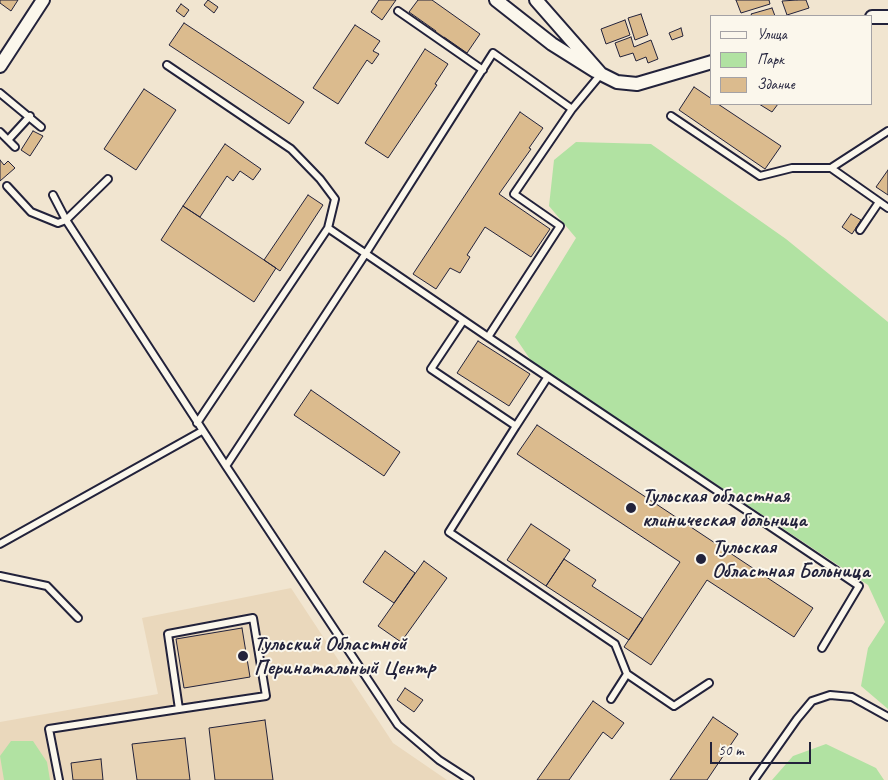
<!DOCTYPE html>
<html>
<head>
<meta charset="utf-8">
<style>
  body { margin:0 }
  #map { position:relative; width:888px; height:780px; overflow:hidden; background:#f1e5d0; font-family:Caveat,sans-serif }
  canvas { display:block }
  .legend { position:absolute; left:710px; top:15px; width:162px; height:90px; box-sizing:border-box; background:#fbf7ec; border:1px solid #a4a2a5; margin:0; padding:6px 9px; list-style:none; font-size:15px; color:#22223b }
  .legend li { display:flex; align-items:center; gap:10px; height:25px }
  .legend b { width:25px; border:1px solid #a4a2a5 }
  .scale { position:absolute; left:710px; top:742px; width:101px; height:22px; box-sizing:border-box; border:2px solid #22223b; border-top:0; padding-left:6px; font-size:15px; line-height:18px; white-space:nowrap; color:#22223b; -webkit-text-stroke:4px #fbf7ec; paint-order:stroke }
</style>
</head>
<body>
<div id="map">
<canvas width="888" height="780"></canvas>
<ul class="legend">
<li><b style="height:6px;background:#fbf7ec"></b>Улица</li>
<li><b style="height:14px;background:#b1e2a2"></b>Парк</li>
<li><b style="height:14px;background:#dbbb8e"></b>Здание</li>
</ul>
<div class="scale">50 m</div>
</div>
<script>
const context = document.querySelector('canvas').getContext('2d');
context.lineJoin = 'round';
function paint(path, color) { context.fillStyle = color; context.fill(path, 'evenodd'); }
const toPath = rows => new Path2D(rows.map(r => 'M' + r).join(''));
function trace(path, color, width, dash) { context.strokeStyle = color; context.lineWidth = width; context.lineCap = dash ? 'butt' : 'round'; context.setLineDash(dash || []); context.stroke(path); }
function drawText(font, color, halo, rows, align = 'center') {
  context.font = font + ' Caveat,sans-serif'; context.lineWidth = 4; context.setLineDash([]); context.textBaseline = 'middle'; context.strokeStyle = halo; context.fillStyle = color; for (const [text, x, y, turn = 0] of rows) {
    context.save(); context.translate(x, y); context.rotate((+turn || 0) * Math.PI / 180); context.textAlign = isNaN(turn) ? turn : align; if (halo) context.strokeText(text, 0, 0); context.fillText(text, 0, 0); context.restore();
  }
}
paint(toPath([
  [291,588,393,743,447,780,0,780,0,722,158,694,142,618]
]), '#ead8bc');
paint(toPath([
  [576,142,651,144,786,239,888,322,888,709,861,686,868,648,885,622,868,585,532,362,515,337,576,238,549,206,554,160],
  [11,741,33,741,47,762,50,780,4,780,0,756],
  [826,744,876,768,884,780,772,780,793,756]
]), '#b1e2a2');
const building = toPath([
  [0,0,18,0,11,11,0,3,0,0],
  [208,0,218,7,214,13,204,5,208,0],
  [379,0,396,0,382,20,371,12,379,0],
  [418,0,432,0,480,34,467,53,444,37,442,39,434,34,436,31,409,12,418,0],
  [736,0,769,0,770,4,741,13,736,0],
  [797,0,806,0,809,8,787,15,782,1,797,0],
  [181,4,189,10,184,17,176,11,181,4],
  [772,8,775,16,752,16,751,14,772,8],
  [641,14,648,35,635,40,628,18,641,14],
  [625,20,630,35,606,44,601,29,625,20],
  [184,23,304,102,289,124,169,45,184,23],
  [355,25,380,41,373,51,379,54,372,64,367,60,338,104,313,88,355,25],
  [681,28,683,36,672,40,669,33,681,28],
  [631,37,634,47,651,40,658,59,648,63,646,57,636,61,633,53,620,57,615,43,631,37],
  [425,49,448,64,435,84,437,85,388,158,365,143,425,49],
  [694,87,712,99,712,104,718,104,781,146,765,169,679,110,694,87],
  [144,89,176,110,136,170,104,149,144,89],
  [759,104,778,104,772,112,759,104],
  [520,112,543,128,529,148,531,149,499,194,550,229,531,257,485,227,467,255,470,257,460,273,450,268,436,289,413,274,520,112],
  [33,131,43,136,30,156,21,150,33,131],
  [225,144,261,169,253,180,240,171,233,181,227,176,200,217,183,206,225,144],
  [0,160,4,165,8,161,15,168,0,181,0,160],
  [888,170,888,195,876,187,888,170],
  [308,195,323,205,280,271,264,260,308,195],
  [183,206,276,268,254,302,161,240,183,206],
  [851,214,861,220,852,234,842,227,851,214],
  [478,341,530,374,509,406,457,373,478,341],
  [311,390,400,452,384,476,294,415,311,390],
  [537,425,813,608,794,637,707,580,651,665,624,647,680,562,517,454,537,425],
  [531,524,570,550,546,586,507,560,531,524],
  [385,551,415,573,394,603,363,582,385,551],
  [564,559,596,580,592,586,643,619,629,640,546,586,564,559],
  [424,561,447,578,401,642,378,626,424,561],
  [242,628,250,677,184,688,176,639,242,628],
  [405,688,423,700,414,712,397,700,405,688],
  [593,701,624,723,612,739,603,732,569,780,537,780,593,701],
  [713,717,738,734,707,780,670,780,713,717],
  [265,720,273,780,215,780,209,728,265,720],
  [185,738,190,780,137,780,132,744,185,738],
  [101,759,103,780,73,780,71,763,101,759]
]);
paint(building, '#dbbb8e');
trace(building, '#22223b', 1);
const service = toPath([
  [398,11,483,70],
  [167,65,291,149,320,179,335,199,328,228,197,423],
  [601,74,572,109,514,194,560,226,488,337,859,586,822,648],
  [0,93,41,127],
  [671,116,760,176,792,168,831,168,888,208],
  [0,132,15,147],
  [8,140,30,116],
  [831,168,888,131],
  [108,179,66,220,226,466,398,725,439,760,470,780],
  [7,186,31,212,58,223,66,220,53,195],
  [328,228,488,337],
  [860,230,879,202],
  [463,321,431,369,516,426,547,378],
  [516,426,449,532,615,644,627,674,611,699],
  [226,466,366,253,493,53,572,109],
  [0,544,202,431],
  [0,576,47,586,78,618],
  [627,674,674,706,709,683],
  [59,780,49,729,179,709,266,696,253,618,168,634,179,709],
  [754,780,797,719,812,701,830,695,852,697,888,717]
]);
const minor = toPath([
  [496,0,552,44,595,71],
  [536,0,601,74,617,82,637,84,712,62],
  [872,17,888,17],
  [0,66,43,0]
]);
trace(service, '#22223b', 10);
trace(minor, '#22223b', 16);
trace(service, '#fbf7ec', 6);
trace(minor, '#fbf7ec', 12);
for (const [x, y, r, color] of [
  [631,508,6,"#22223b"],
  [701,559,6,"#22223b"],
  [243,656,6,"#22223b"]
]) { const dot = new Path2D(); dot.arc(x, y, r, 0, 2 * Math.PI); context.fillStyle = color; context.fill(dot); trace(dot, '#fbf7ec', 2); }
drawText('bold 21px', '#22223b', '#fbf7ec', [
  ["Тульская областная",642,496],
  ["клиническая больница",642,520],
  ["Тульская",712,547],
  ["Областная Больница",712,571],
  ["Тульский Областной",254,644],
  ["Перинатальный Центр",254,668]
], 'left');
</script>
</body>
</html>
